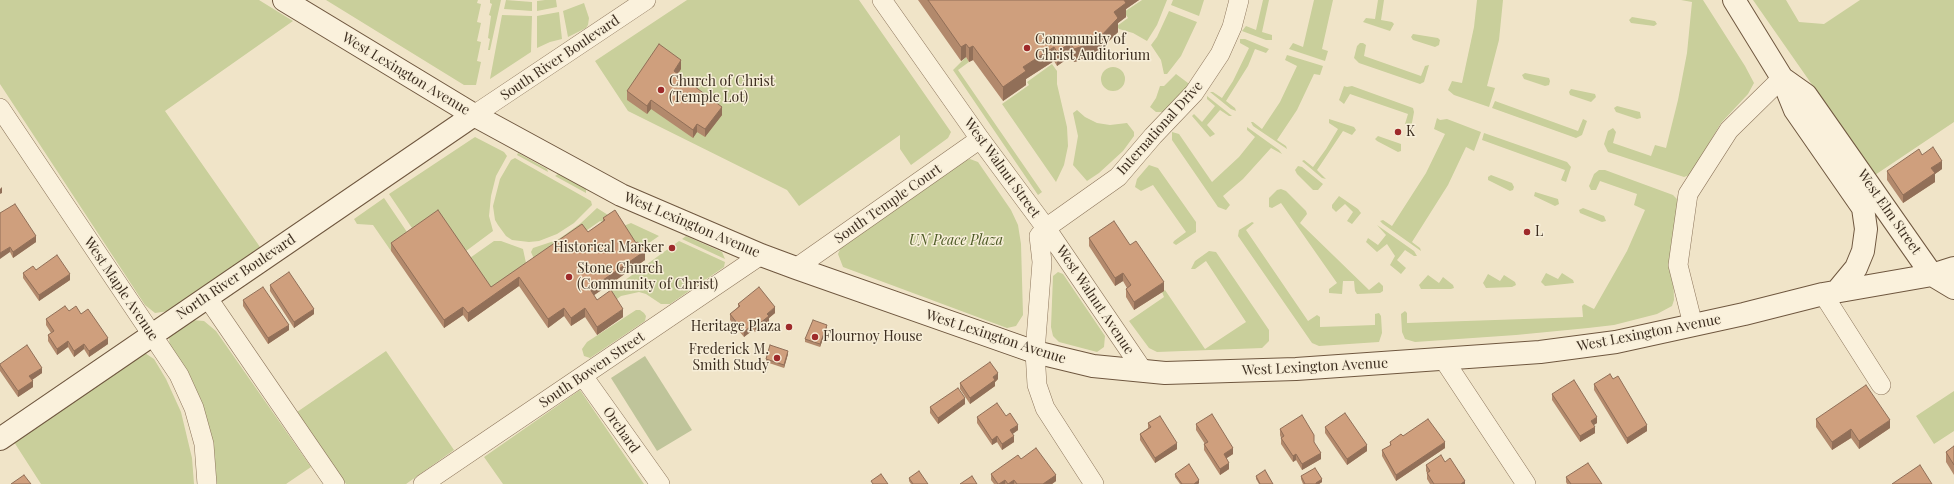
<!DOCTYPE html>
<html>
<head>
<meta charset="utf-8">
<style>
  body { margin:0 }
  canvas { display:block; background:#f0e4c8 }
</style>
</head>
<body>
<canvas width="1954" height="484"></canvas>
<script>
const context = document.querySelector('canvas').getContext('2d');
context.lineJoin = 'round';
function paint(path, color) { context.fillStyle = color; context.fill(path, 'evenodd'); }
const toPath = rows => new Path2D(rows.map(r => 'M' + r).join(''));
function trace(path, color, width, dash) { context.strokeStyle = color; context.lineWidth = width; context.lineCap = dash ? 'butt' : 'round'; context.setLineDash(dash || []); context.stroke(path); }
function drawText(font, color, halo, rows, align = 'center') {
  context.font = font + ' "Playfair Display",serif'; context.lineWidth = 3; context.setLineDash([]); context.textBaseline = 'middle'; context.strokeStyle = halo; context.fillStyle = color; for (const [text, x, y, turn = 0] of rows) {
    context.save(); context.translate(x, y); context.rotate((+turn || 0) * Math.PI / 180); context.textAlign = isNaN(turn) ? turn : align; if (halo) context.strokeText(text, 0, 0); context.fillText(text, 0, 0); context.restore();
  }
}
paint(toPath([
  [0,0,259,0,293,21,165,111,260,247,169,311,155,313,145,305,0,84],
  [326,0,478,0,477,3,481,4,477,22,481,23,477,41,481,42,477,61,481,62,476,85,464,85],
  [490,0,501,0,490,50,488,50,490,39,488,38,491,16,489,15,492,4,490,3],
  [506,0,532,2,532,11,504,9],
  [545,0,556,0,557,7,537,11,537,1],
  [687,0,859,0,951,132,948,138,911,165,900,149,900,135,799,206,787,190,628,111,595,61],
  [1142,0,1167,0,1157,25,1147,41,1133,33,1119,29,1117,26,1128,18,1124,12],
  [1173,0,1204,0,1199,16,1171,5],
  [1263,0,1269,0,1262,32,1272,35,1272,40,1266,40,1242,31,1246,26,1256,30],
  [1314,0,1333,0,1322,49,1328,51,1325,61,1289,49,1293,43,1303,47],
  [1378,0,1384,0,1381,20,1392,22,1394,24,1390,31,1363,22,1366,18,1375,19],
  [1477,0,1503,0,1499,40,1487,86,1495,88,1489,107,1454,95,1448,90,1452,81,1462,83,1474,27],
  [1681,0,1703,0,1745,66,1754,83,1748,94,1721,123,1690,175,1684,177,1608,152,1604,144,1608,131,1613,128,1616,132,1613,143,1651,156,1655,145,1666,148,1678,100,1687,53,1692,2],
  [1753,0,1786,0,1799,22,1824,24,1860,0,1954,0,1954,122,1875,175],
  [584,3,589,18,588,25,586,28,568,37,563,11],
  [1169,11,1197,22,1181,56,1167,74,1164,74,1161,60,1151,45,1157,37],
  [559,12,562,39,550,42,537,48,537,16],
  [502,15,532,16,531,52,490,79],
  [1632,17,1655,21,1657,24,1654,26,1631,23,1629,20],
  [1413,34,1438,38,1440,40,1439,45,1435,47,1413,40,1411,37],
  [1240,39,1245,39,1269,49,1266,53,1255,49,1248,66,1226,101,1235,108,1236,111,1231,109,1210,92,1213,92,1222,98,1233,81,1249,48,1240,43],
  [1360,43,1363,43,1366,45,1364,56,1421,76,1425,66,1429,65,1424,82,1420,84,1359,63,1354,58,1357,46],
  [1287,55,1323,66,1320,75,1314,74,1297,110,1277,140,1286,146,1287,149,1253,126,1251,122,1253,122,1262,129,1280,102,1297,66,1285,60],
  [966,57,969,62,958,70,1042,192,1038,195,953,70],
  [1052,64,1057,71,1057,84,1067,127,1068,146,1064,165,1056,182,1002,104,1029,85,1027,82],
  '1101 79a12 12 0 1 1 24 0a12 12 0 1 1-24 0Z',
  [1525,73,1549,78,1550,81,1549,85,1545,86,1524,79,1522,75],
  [1176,74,1192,86,1165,115,1162,112,1156,112,1150,107,1156,98,1160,86,1164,86],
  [1344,86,1347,87,1352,86,1413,108,1414,112,1411,128,1405,124,1408,114,1350,94,1344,104,1339,100],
  [1571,89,1595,94,1596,97,1591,102,1570,95,1569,92],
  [1207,96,1232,116,1229,116,1220,110,1207,125,1215,134,1210,137,1192,116,1194,114,1202,122,1215,106,1207,99],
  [1495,101,1578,131,1583,119,1587,121,1582,135,1576,138,1492,108],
  [1617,106,1640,112,1641,118,1637,119,1616,112,1614,108],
  [1077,110,1085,117,1097,123,1110,125,1127,123,1134,132,1134,136,1123,151,1099,173,1087,181,1073,165,1078,136,1073,113],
  [1437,118,1440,120,1447,119,1481,132,1474,151,1466,147,1448,185,1412,242,1420,248,1421,251,1383,224,1380,221,1383,220,1392,226,1426,173,1445,134,1434,129],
  [1329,119,1354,127,1356,130,1352,135,1343,131,1317,170,1326,179,1322,178,1302,161,1304,160,1313,167,1326,149,1338,129,1329,123],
  [1247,127,1279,150,1282,154,1271,148,1243,179,1223,196,1230,205,1226,210,1218,207,1172,140,1172,132,1179,134,1212,182,1239,157,1255,137,1247,130],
  [1484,133,1567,162,1571,167,1566,182,1561,180,1565,170,1482,140],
  [1378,136,1401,144,1401,151,1398,152,1377,141,1375,139],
  [475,137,504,152,507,156,496,176,491,196,489,216,493,231,462,254,414,231,389,194],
  [518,153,547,169,548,172,517,155],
  [515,158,591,201,592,205,574,223,557,234,539,241,529,242,512,240,506,236,498,225,495,220,493,206,500,179,511,160],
  [970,159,978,162,1011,210,1018,225,1021,244,1023,315,1016,326,1007,328,843,267,838,254,842,244,956,164],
  [1149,165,1158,168,1196,222,1196,232,1176,245,1173,243,1174,241,1186,232,1153,185,1141,191,1135,187,1137,179],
  [1298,166,1302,167,1323,184,1318,190,1313,190,1297,174,1295,170],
  [1599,170,1605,170,1673,195,1680,202,1673,269,1674,300,1672,306,1657,314,1614,325,1588,328,1516,335,1415,342,1405,339,1402,332,1401,314,1405,311,1407,313,1407,323,1583,317,1582,306,1584,304,1594,309,1627,251,1645,210,1634,205,1637,194,1600,181,1596,190,1591,190,1589,186,1594,174],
  [558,174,586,189,586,193,555,176],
  [1491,175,1512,183,1514,187,1513,190,1510,191,1488,180,1488,177],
  [1281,189,1286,191,1306,211,1307,214,1300,223,1369,290,1379,282,1383,286,1383,291,1380,293,1357,294,1355,291,1354,281,1343,281,1342,294,1329,293,1329,289,1337,283,1281,203,1272,208,1269,207,1269,198,1277,190],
  [1535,192,1558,199,1559,204,1555,206,1534,196],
  [1339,196,1358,209,1361,213,1352,224,1347,221,1353,212,1345,204,1336,212,1332,208,1332,205],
  [384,198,409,235,409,239,391,251,373,225,357,224,354,219],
  [597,208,608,215,606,224,600,221,580,235,534,259,531,252,533,248,557,240,566,234,581,223],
  [1583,208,1604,216,1606,221,1602,222,1580,213,1579,210],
  [1252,222,1254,223,1246,230,1308,321,1317,315,1320,317,1320,327,1375,325,1375,314,1379,313,1381,316,1382,333,1379,342,1319,346,1312,343,1238,236,1239,230],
  [631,223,659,236,636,252,621,227],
  [1377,225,1414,251,1417,256,1414,256,1405,250,1397,260,1406,268,1401,274,1390,265,1395,256,1387,244,1377,252,1366,242,1368,238,1378,245,1386,235],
  [686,236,722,252,725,259,682,239],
  [494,241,501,241,523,249,526,263,530,269,491,296,467,260],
  [679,241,725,262,724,267,670,304,661,304,646,294,639,292,621,296,613,302,610,291],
  [1209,251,1216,252,1269,330,1269,341,1262,348,1157,352,1149,348,1129,321,1164,297,1162,292,1165,290,1205,349,1246,322,1206,261,1195,269,1191,269,1195,261],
  [1058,272,1063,274,1105,336,1104,347,1097,352,1059,342,1053,336,1051,327,1053,276],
  [1546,273,1558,279,1562,273,1573,280,1574,283,1545,286,1541,282],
  [1488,274,1500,281,1504,275,1515,282,1516,285,1512,287,1486,288,1483,283],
  [1428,275,1439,283,1443,277,1453,285,1454,288,1451,289,1421,289,1419,285],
  [636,310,640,310,644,313,646,316,645,321,590,358,584,356,582,349,587,342],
  [192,320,204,321,216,331,311,467,286,484,214,484,170,349,169,337],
  [386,351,454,450,406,484,346,484,297,412],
  [145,353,154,359,166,379,181,412,192,458,194,484,41,484,14,442],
  [580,390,644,484,503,484,484,457],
  [1954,391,1954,431,1934,444,1916,416]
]), '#c9cf9b');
paint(toPath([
  [645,356,692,430,657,451,611,378]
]), '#bfc49a');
const street = toPath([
  [882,0,980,139,1046,228,1144,372],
  [0,108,179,375,194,408,204,444,207,484],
  [474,115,646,0],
  [796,268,980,139],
  [1823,294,1881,385],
  [207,297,335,484],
  [1693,325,1678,265,1688,194,1729,130,1782,78],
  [1444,360,1526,484],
  [583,376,660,484],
  [423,484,761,255],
  [1094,484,1045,408,1037,385,1035,352,1042,262,1039,236,1046,228,1118,177,1153,136,1194,93,1220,54,1232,27,1239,0]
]);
const secondary = toPath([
  [284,0,474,115,621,195,761,255,796,268,1035,352,1093,366,1165,373,1296,369,1540,352,1616,342,1744,314,1823,294,1932,275,1954,268],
  [1734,0,1782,78,1795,110,1863,208,1866,229,1863,251,1856,268,1837,291],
  [1782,78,1806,95,1932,275],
  [1924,270,1954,288],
  [0,439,474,115]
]);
trace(street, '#8d765c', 20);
trace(secondary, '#6f573f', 24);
trace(street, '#faf1dc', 19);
trace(secondary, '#faf1dc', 22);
paint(toPath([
  [918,0,1139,0,1126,9,1126,17,1118,23,1118,32,1099,51,1089,58,1074,62,1070,57,1057,66,1054,61,1026,79,1026,85,1003,101,973,60,969,62,966,57,961,61],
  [681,69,678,74,722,115,705,137,697,132,693,138,651,109,647,114,627,100,627,91],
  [1922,155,1942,169,1935,174,1935,182,1903,203,1887,180,1887,171],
  [0,213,36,242,13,258,10,252],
  [603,218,645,260,594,295,597,300,623,317,597,335,585,317,571,326,564,316,548,328,519,286,468,322,463,315,444,328,391,251,391,243,491,287,588,232,603,222],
  [1089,238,1130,245,1164,291,1134,310,1126,297,1126,289,1127,288,1123,281,1115,286,1089,246],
  [23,273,70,280,39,301,23,278],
  [270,285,314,314,294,328,270,291],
  [243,300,289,330,268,344,243,306],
  [738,304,775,313,769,318,769,322,755,332,753,330,744,337,730,320,730,314,738,307],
  [69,311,81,314,108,344,89,357,84,349,74,357,68,347,57,355,48,341,48,335,51,333,46,325,46,319],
  [827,328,820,347,805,342,805,339],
  [788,354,784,368,766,362,766,359],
  [0,364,42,373,32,380,33,387,18,397,0,371],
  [998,379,995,382,995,386,970,404,960,389,960,383],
  [1594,384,1647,431,1627,444,1594,390],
  [1552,394,1597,423,1593,425,1595,433,1580,442,1552,400],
  [965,404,938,424,930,413,930,407],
  [977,417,1018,430,1012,434,1014,442,1002,450,997,442,992,445,977,423],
  [1816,419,1890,428,1859,449,1851,438,1832,450,1816,427],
  [1148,423,1177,449,1155,463,1140,440,1140,434,1148,428],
  [1196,424,1233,454,1226,458,1229,469,1220,475,1204,450,1204,444,1205,444,1196,430],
  [1325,427,1367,451,1347,465,1325,433],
  [1280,429,1314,442,1321,459,1302,470,1296,460,1293,462,1281,444,1281,438,1280,435],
  [1403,436,1445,448,1396,481,1382,456,1382,450,1390,446,1390,442],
  [1954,446,1954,475,1946,462,1946,452],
  [1021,459,1056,481,1052,484,994,484,991,480,991,474],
  [1445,462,1465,484,1430,484,1427,479,1427,473,1426,471,1426,465],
  [1175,474,1199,483,1198,484,1180,484,1175,477],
  [1256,476,1273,484,1259,484,1256,479],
  [1301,476,1322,482,1319,484,1303,484,1301,479],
  [1566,477,1602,484,1567,484,1566,482],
  [909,478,928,484,911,484,909,481]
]), '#b2896c');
paint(toPath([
  [1122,0,1139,0,1126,9,1126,17,1118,23,1118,32,1099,51,1089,58,1074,62,1074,49,1114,12],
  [1070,43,1070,57,1057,66,1057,52],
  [966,44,966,57,961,61,961,47],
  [973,46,973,60,969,62,969,48],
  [1054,47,1054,61,1026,79,1026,85,1003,101,1003,87,1023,67],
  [681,60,681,69,674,79,674,71],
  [651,100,651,109,647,114,647,106],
  [722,107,722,115,705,137,705,129],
  [697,124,697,132,693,138,693,130],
  [1942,161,1942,169,1935,174,1935,182,1903,203,1903,195,1931,168],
  [2,187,2,193,0,194,0,189],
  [36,236,36,242,13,258,13,252],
  [10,247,10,252,0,259,0,253],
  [645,251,645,260,590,298,590,289],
  [1123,273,1123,281,1115,286,1115,278],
  [70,274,70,280,39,301,39,295],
  [519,277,519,286,468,322,468,313],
  [1164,282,1164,291,1134,310,1134,302],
  [463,307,463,315,444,328,444,320],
  [775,307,775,313,769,318,769,322,755,332,755,327,767,314],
  [564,308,564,316,548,328,548,319],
  [585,308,585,317,571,326,571,318],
  [314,309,314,314,294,328,294,322],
  [623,309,623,317,597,335,597,327],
  [753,324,753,330,744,337,744,332],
  [289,325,289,330,268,344,268,338],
  [827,325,827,328,820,347,820,344],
  [108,338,108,344,89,357,89,351],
  [68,341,68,347,57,355,57,349],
  [84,344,84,349,74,357,74,351],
  [788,351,788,354,784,368,784,365],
  [42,368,42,373,29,382,29,376],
  [998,373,998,379,995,382,995,386,970,404,970,398,993,377],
  [33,381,33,387,18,397,18,391],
  [965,398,965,404,938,424,938,418],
  [1597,417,1597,423,1591,427,1591,421],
  [1890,420,1890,428,1859,449,1859,441],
  [1018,425,1018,430,1010,436,1010,430],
  [1647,425,1647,431,1627,444,1627,438],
  [1595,427,1595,433,1580,442,1580,436],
  [1851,429,1851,438,1832,450,1832,442],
  [997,436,997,442,992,445,992,440],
  [1014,436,1014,442,1002,450,1002,444],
  [1445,442,1445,448,1396,481,1396,475],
  [1177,443,1177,449,1155,463,1155,458],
  [1367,445,1367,451,1347,465,1347,459],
  [1233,448,1233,454,1224,460,1224,454],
  [1321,453,1321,459,1302,470,1302,464],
  [1296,454,1296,460,1293,462,1293,456],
  [1229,463,1229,469,1220,475,1220,469],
  [1056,475,1056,481,1052,484,1043,484],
  [1322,479,1322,482,1319,484,1316,484,1316,483],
  [1005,480,1005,484,999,484],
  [1014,480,1014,484,1008,484],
  [1199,480,1199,483,1198,484,1194,484],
  [1465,481,1465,484,1461,484]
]), '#916f58');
const building = toPath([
  [928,0,1124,0,1126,3,1114,12,1118,18,1099,38,1089,44,1074,49,1070,43,1057,52,1054,47,1023,67,1026,71,1003,87,973,46,969,48,966,44,961,47,928,0],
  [659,44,681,60,674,71,722,107,705,129,697,124,693,130,651,100,647,106,627,91,659,44],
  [1933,147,1942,161,1931,168,1935,173,1903,195,1887,171,1919,149,1922,155,1933,147],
  [15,204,36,236,13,252,10,247,0,253,0,213,15,204],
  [438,210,491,287,582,224,588,232,605,220,603,218,615,210,636,243,638,242,645,251,590,289,597,300,611,290,623,309,597,327,585,308,571,318,564,308,548,319,519,277,468,313,463,307,444,320,391,243,438,210],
  [1114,221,1130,245,1136,241,1164,282,1134,302,1126,289,1131,285,1123,273,1115,278,1089,238,1114,221],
  [57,255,70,274,39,295,23,273,33,266,36,270,57,255],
  [289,272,314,309,294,322,270,285,289,272],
  [263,287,289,325,268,338,243,300,263,287],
  [759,287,775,307,767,314,769,316,755,327,753,324,744,332,730,314,740,306,738,304,759,287],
  [65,306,69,311,76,306,81,314,88,309,108,338,89,351,84,344,74,351,68,341,57,349,48,335,54,331,46,319,65,306],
  [813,320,827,325,820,344,805,339,813,320],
  [27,345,42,368,29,376,33,381,18,391,0,365,0,364,27,345],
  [770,345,788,351,784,365,766,359,770,345],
  [990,362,998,373,993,377,995,380,970,398,960,383,990,362],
  [1610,374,1613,379,1618,376,1647,425,1627,438,1594,384,1610,374],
  [1574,380,1597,417,1591,421,1595,427,1580,436,1552,394,1574,380],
  [1866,385,1890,420,1859,441,1851,429,1832,442,1816,419,1866,385],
  [958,388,965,398,938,418,930,407,958,388],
  [997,403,1006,416,1010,413,1018,425,1010,430,1014,436,1002,444,997,436,992,440,977,417,997,403],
  [1345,413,1367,445,1347,459,1325,427,1345,413],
  [1212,414,1233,448,1224,454,1229,463,1220,469,1204,444,1208,442,1196,424,1212,414],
  [1302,415,1314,435,1314,442,1321,453,1302,464,1296,454,1293,456,1281,438,1284,436,1280,429,1302,415],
  [1160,416,1177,443,1155,458,1140,434,1151,427,1148,423,1160,416],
  [1428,419,1445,442,1396,475,1382,450,1391,445,1390,442,1401,434,1403,436,1428,419],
  [1954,446,1954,465,1946,452,1954,446],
  [1036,448,1056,475,1043,484,1017,484,1014,480,1008,484,1005,480,999,484,998,484,991,474,1018,455,1021,459,1036,448],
  [1441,455,1445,462,1450,458,1465,481,1461,484,1434,484,1427,473,1430,471,1426,465,1441,455],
  [1588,463,1602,484,1571,484,1566,477,1588,463],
  [1189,464,1199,480,1194,484,1182,484,1175,474,1189,464],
  [1920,465,1932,484,1892,484,1920,465],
  [1315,468,1322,479,1316,483,1316,484,1305,484,1301,476,1315,468],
  [1265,470,1273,484,1260,484,1256,476,1265,470],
  [919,471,928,484,913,484,909,478,919,471],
  [881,474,888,484,873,484,871,481,881,474],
  [24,475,31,484,11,484,24,475],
  [972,476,977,484,960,484,972,476]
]);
paint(building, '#cf9f7d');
trace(building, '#916f58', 1);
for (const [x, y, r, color] of [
  [1027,48,4,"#9e2a2b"],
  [661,90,4,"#9e2a2b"],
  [1398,132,4,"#9e2a2b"],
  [1527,232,4,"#9e2a2b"],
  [672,248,4,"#9e2a2b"],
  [569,277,4,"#9e2a2b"],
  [789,327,4,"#9e2a2b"],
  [815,337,4,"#9e2a2b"],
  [777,358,4,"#9e2a2b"]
]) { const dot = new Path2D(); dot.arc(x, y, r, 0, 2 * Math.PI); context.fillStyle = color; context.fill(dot); trace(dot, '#f7eed8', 1.5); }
drawText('14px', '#3d2e20', '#f7eed8', [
  ["Community of",1035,40],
  ["Christ Auditorium",1035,56],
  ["Church of Christ",669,82],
  ["(Temple Lot)",669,98],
  ["K",1406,132],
  ["L",1535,232],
  ["Historical Marker",664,248,"right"],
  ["Stone Church",577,269],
  ["(Community of Christ)",577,285],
  ["Heritage Plaza",781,327,"right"],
  ["Flournoy House",823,337],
  ["Frederick M.",769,350,"right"],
  ["Smith Study",769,366,"right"]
], 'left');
drawText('14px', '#3d2e20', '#f7eed8', [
  ["South River Boulevard",560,58,-34],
  ["West Lexington Avenue",406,74,31],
  ["International Drive",1160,128,-48],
  ["West Walnut Street",1002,168,54],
  ["South Temple Court",888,204,-35],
  ["West Elm Street",1889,212,55],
  ["West Lexington Avenue",692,225,23],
  ["North River Boulevard",236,277,-34],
  ["West Maple Avenue",121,289,56],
  ["West Walnut Avenue",1095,300,56],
  ["West Lexington Avenue",1649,333,-11],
  ["West Lexington Avenue",996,337,18],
  ["West Lexington Avenue",1315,367,-3],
  ["South Bowen Street",592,370,-34],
  ["Orchard",621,430,55]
]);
drawText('italic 14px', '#4d5a26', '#f7eed8', [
  ["UN Peace Plaza",956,241]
]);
</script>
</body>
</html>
